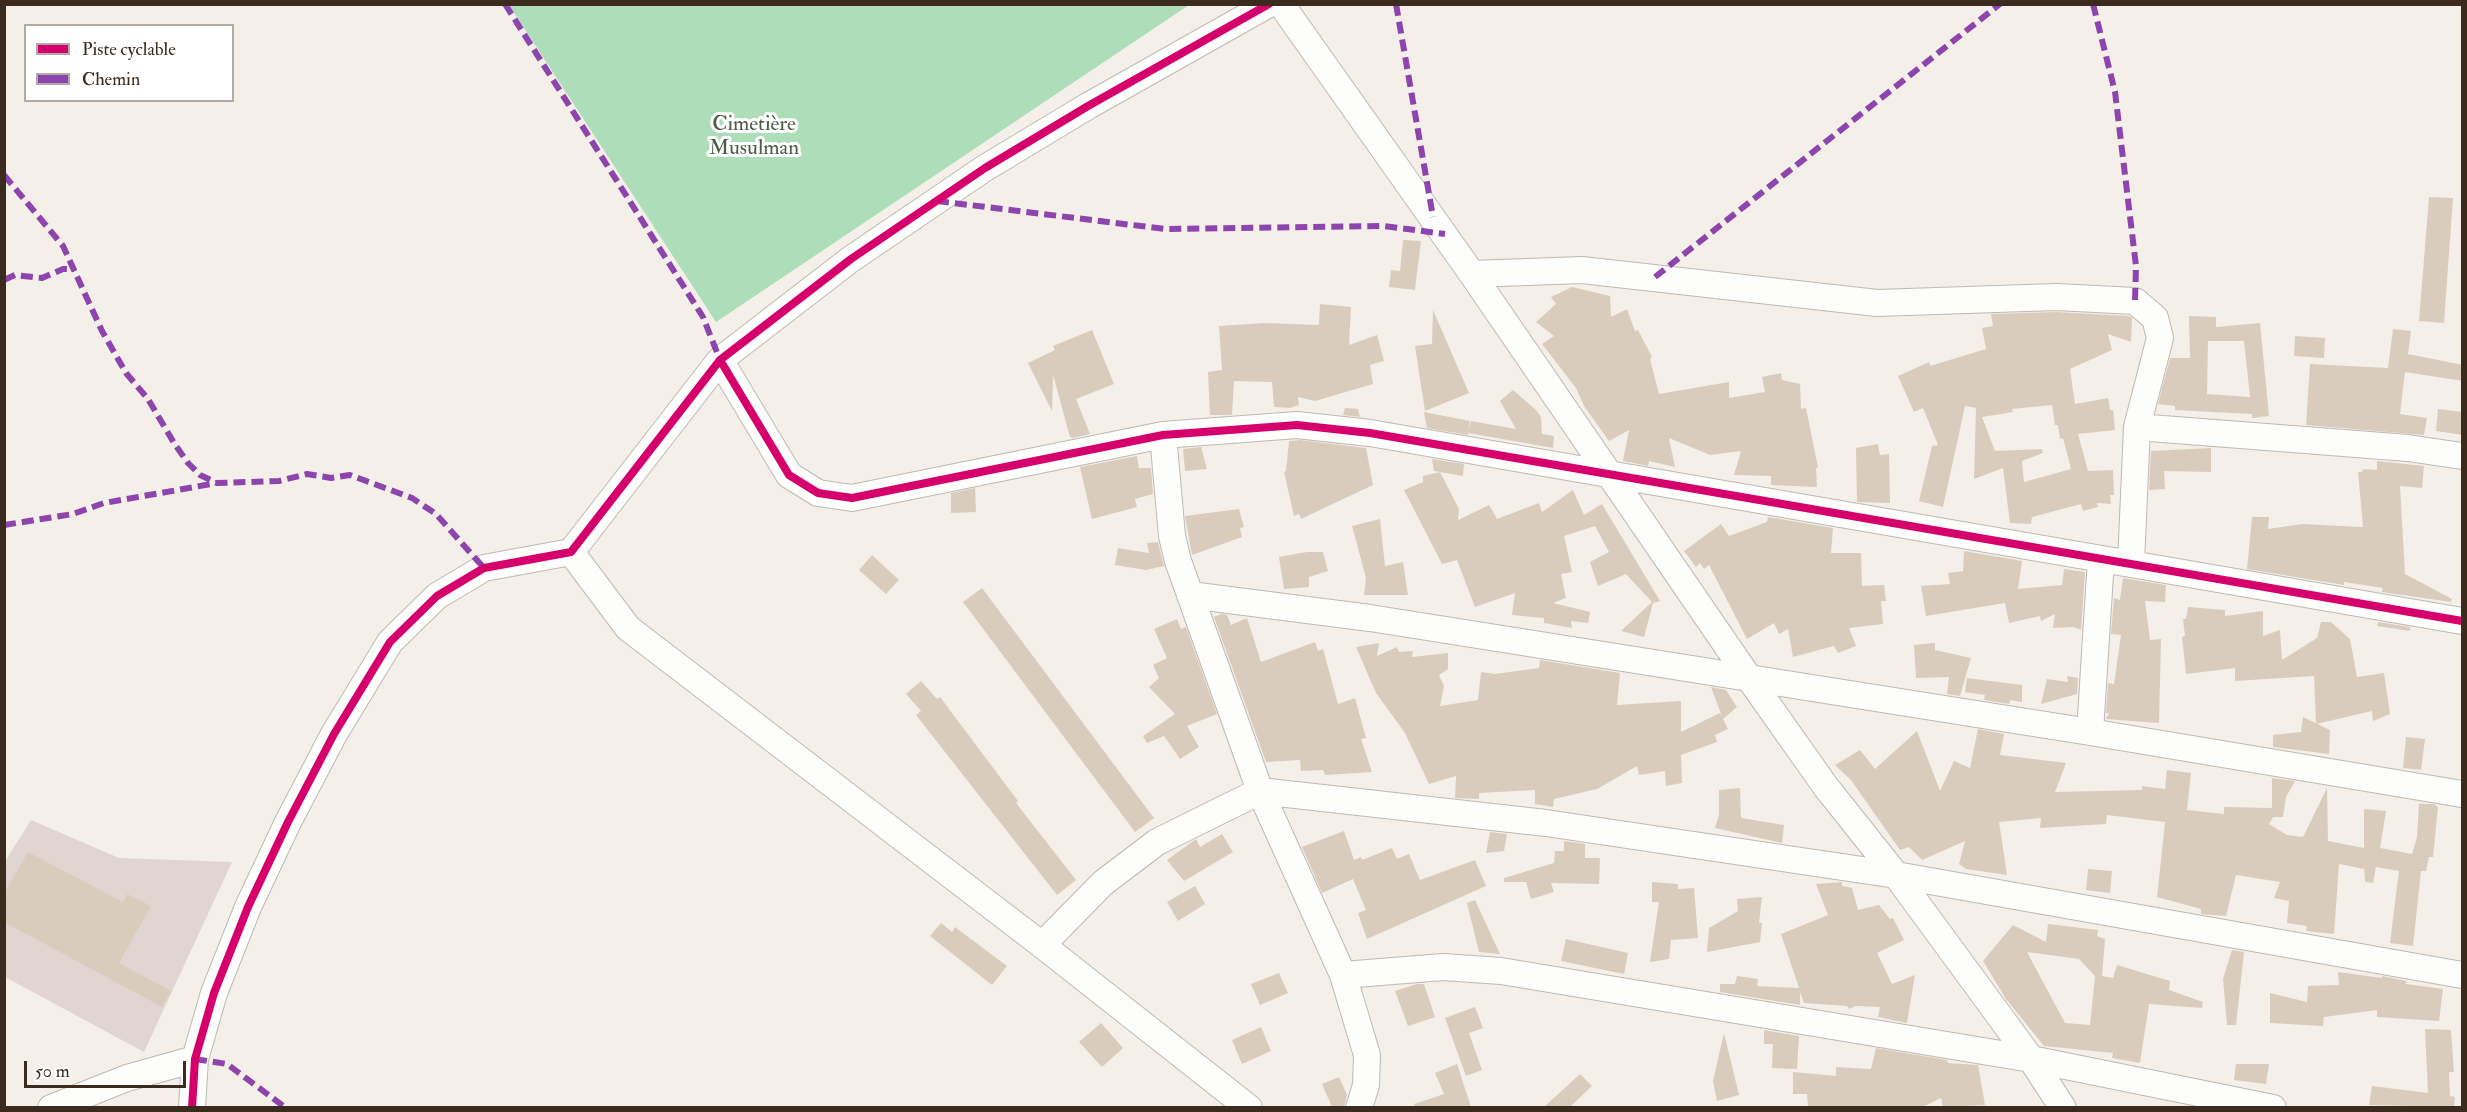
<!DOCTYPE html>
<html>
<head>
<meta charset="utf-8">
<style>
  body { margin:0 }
  #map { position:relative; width:2467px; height:1112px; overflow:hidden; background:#f4efe8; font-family:"IM FELL Double Pica",serif }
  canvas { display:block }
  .frame { position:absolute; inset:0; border:6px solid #3b2a1e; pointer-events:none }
  .legend { position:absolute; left:24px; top:24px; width:210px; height:78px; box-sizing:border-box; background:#fff; border:2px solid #b1aaa5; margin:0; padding:8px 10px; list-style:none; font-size:18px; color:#3b2a1e }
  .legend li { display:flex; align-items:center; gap:12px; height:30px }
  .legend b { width:30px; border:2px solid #b1aaa5 }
  .scale { position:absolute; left:24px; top:1061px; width:162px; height:27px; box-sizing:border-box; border:3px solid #3b2a1e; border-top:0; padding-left:8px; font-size:18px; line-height:21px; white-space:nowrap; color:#3b2a1e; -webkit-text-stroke:4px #fff; paint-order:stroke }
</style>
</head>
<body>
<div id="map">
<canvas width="2467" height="1112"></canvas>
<div class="frame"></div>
<ul class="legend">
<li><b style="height:8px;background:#d6006c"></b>Piste cyclable</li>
<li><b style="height:8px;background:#8e44ad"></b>Chemin</li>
</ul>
<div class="scale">50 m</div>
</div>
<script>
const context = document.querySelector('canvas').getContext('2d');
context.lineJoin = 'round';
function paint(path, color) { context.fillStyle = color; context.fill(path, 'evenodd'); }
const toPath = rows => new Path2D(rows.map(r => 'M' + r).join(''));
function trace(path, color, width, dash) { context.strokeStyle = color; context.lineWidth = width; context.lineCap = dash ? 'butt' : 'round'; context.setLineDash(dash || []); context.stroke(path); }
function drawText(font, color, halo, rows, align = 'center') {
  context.font = font + ' "IM FELL Double Pica",serif'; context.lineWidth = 6; context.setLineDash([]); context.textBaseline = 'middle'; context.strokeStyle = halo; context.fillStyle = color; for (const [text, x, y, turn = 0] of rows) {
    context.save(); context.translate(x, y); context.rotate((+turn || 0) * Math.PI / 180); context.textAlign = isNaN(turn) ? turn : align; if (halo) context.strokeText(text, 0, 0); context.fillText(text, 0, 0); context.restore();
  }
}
paint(toPath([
  [31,820,119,858,232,862,144,1052,5,977,4,863]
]), '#e1d5d1');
paint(toPath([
  [509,5,1189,5,716,322]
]), '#aeddba');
paint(toPath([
  [2429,197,2453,198,2444,323,2419,321],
  [1403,240,1421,241,1415,290,1389,287,1391,270,1400,271],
  [1572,287,1610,296,1611,317,1627,309,1635,331,1638,330,1652,357,1650,359,1659,394,1729,382,1729,398,1765,392,1762,377,1781,373,1782,380,1800,384,1801,409,1806,408,1818,467,1816,468,1817,487,1771,485,1771,476,1734,475,1741,451,1710,455,1669,438,1675,467,1649,461,1648,466,1623,461,1629,430,1609,441,1584,406,1576,388,1542,344,1554,336,1536,322,1556,304,1551,297],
  [1320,304,1351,307,1349,345,1377,335,1384,361,1370,365,1373,384,1315,401,1298,397,1299,405,1290,408,1274,407,1272,382,1234,381,1232,415,1210,415,1208,372,1222,370,1219,326,1265,323,1319,325],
  [1433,310,1469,393,1425,411,1415,346,1432,344],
  [2056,312,2129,316,2132,318,2131,342,2108,334,2112,350,2070,369,2075,404,2108,398,2110,410,2113,410,2115,430,2078,434,2088,471,2113,470,2114,495,2110,495,2111,504,2097,503,2098,507,2083,511,2081,504,2032,517,2031,524,2010,523,2003,468,1974,479,1976,408,1965,406,1943,507,1919,501,1932,446,1938,445,1923,408,1914,412,1898,376,1929,362,1930,366,1986,349,1982,328,1993,326,1991,314],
  [2052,405,2055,425,2058,425,2060,439,2063,438,2071,469,2024,482,2022,461,2043,453,2042,449,1995,451,1982,417,2013,412,2012,409],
  [2189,316,2216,317,2216,327,2260,323,2269,416,2252,418,2252,414,2175,410,2175,406,2158,404,2170,358,2190,358],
  [2208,341,2244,341,2250,397,2207,394],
  [2393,329,2411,331,2408,354,2463,365,2463,381,2405,372,2400,414,2427,418,2424,435,2306,425,2310,364,2388,368],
  [1092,330,1114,384,1076,399,1090,434,1073,438,1070,437,1053,375,1052,411,1028,363,1055,350,1053,346],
  [2295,336,2325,338,2324,358,2294,356],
  [1513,390,1536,410,1541,417,1542,434,1554,436,1553,448,1468,433,1471,421,1516,429,1500,401],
  [1345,408,1358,409,1360,417,1343,415],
  [2438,409,2463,412,2463,435,2436,431],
  [1424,412,1470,421,1468,435,1427,428],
  [1300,440,1366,448,1373,485,1301,519,1299,514,1294,516,1284,472,1286,471,1289,441],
  [1878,444,1880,455,1889,454,1890,503,1857,502,1856,448],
  [1201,447,1207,469,1185,471,1183,449],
  [2211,448,2211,472,2164,471,2165,489,2149,490,2151,451],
  [1137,456,1139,468,1151,468,1153,494,1135,499,1137,507,1092,519,1080,467],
  [1432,459,1464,464,1463,476,1434,471],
  [2377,461,2424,466,2422,488,2400,486,2405,574,2452,599,2451,602,2382,592,2383,588,2344,582,2344,585,2247,569,2252,517,2269,517,2268,529,2302,524,2363,527,2358,472,2362,472,2363,469,2377,470],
  [1440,472,1459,509,1458,520,1489,505,1497,519,1539,503,1542,512,1573,490,1584,515,1602,504,1660,601,1653,603,1644,637,1621,631,1652,602,1626,574,1598,586,1590,562,1609,552,1595,526,1564,536,1572,572,1561,574,1566,598,1553,603,1590,612,1588,623,1571,621,1572,628,1544,623,1544,618,1512,615,1515,593,1475,607,1457,560,1442,564,1404,490,1423,482,1423,476],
  [975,488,976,512,951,513,951,493],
  [1239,509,1244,527,1240,528,1242,537,1192,555,1185,516],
  [1768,517,1833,528,1831,553,1861,553,1862,586,1884,585,1886,601,1881,601,1883,624,1849,628,1856,646,1838,653,1834,646,1793,657,1788,629,1779,634,1774,623,1747,639,1709,565,1704,569,1700,563,1696,567,1684,551,1721,524,1729,536,1767,522],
  [1380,519,1385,566,1403,562,1408,595,1364,595,1366,578,1352,526],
  [1158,542,1164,566,1146,570,1115,565,1118,548,1149,553,1147,543],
  [1964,551,2022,561,2018,589,2062,585,2064,569,2085,572,2081,630,2073,627,2053,628,2055,614,2041,621,2040,616,2009,623,2005,603,1926,616,1921,586,1950,584,1948,573,1963,571],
  [1307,552,1323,552,1328,571,1309,577,1309,587,1284,589,1279,557],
  [872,555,899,580,886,594,859,570],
  [2123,578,2166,585,2165,602,2145,601,2150,640,2161,639,2159,723,2106,719,2109,713,2106,713,2108,683,2114,684,2121,635,2111,634,2114,598,2120,600],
  [982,588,1154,818,1135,832,963,602],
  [2188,607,2225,610,2225,616,2263,611,2263,636,2280,630,2282,660,2317,638,2321,622,2331,622,2350,639,2357,677,2384,673,2390,714,2373,721,2372,711,2316,724,2314,676,2235,681,2235,668,2186,674,2182,637,2185,636,2183,619,2186,619],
  [1221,614,1227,615,1231,625,1247,618,1261,662,1315,642,1318,651,1323,649,1338,704,1355,698,1366,738,1361,739,1372,772,1325,775,1323,770,1301,771,1300,760,1266,762,1214,617],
  [1177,619,1181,629,1186,627,1217,714,1187,726,1199,747,1180,759,1164,736,1147,743,1143,736,1175,714,1149,687,1159,678,1153,665,1167,658,1154,629],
  [2378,622,2410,627,2410,631,2377,626],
  [1379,643,1377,656,1397,647,1399,652,1413,651,1412,657,1448,653,1448,669,1439,675,1444,686,1440,706,1478,700,1481,672,1495,674,1539,668,1540,660,1620,673,1617,705,1681,701,1681,732,1720,713,1728,729,1715,735,1717,742,1681,755,1682,783,1666,786,1665,771,1639,775,1637,766,1597,789,1554,799,1553,807,1535,804,1535,790,1479,793,1479,799,1455,798,1456,776,1429,784,1405,733,1376,693,1356,647],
  [1935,643,1935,650,1971,658,1960,696,1947,694,1949,677,1916,678,1914,645],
  [2067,676,2078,678,2077,694,2041,704,2047,679,2068,682],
  [1967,678,2022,685,2022,702,2010,700,2009,704,1984,700,1985,695,1965,692],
  [921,681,937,699,940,697,1018,801,1016,803,1076,880,1057,895,916,715,921,711,906,694],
  [1711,687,1726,690,1737,707,1723,719],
  [2303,717,2330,730,2329,754,2273,747,2273,735,2301,732],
  [1978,729,2004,734,2000,755,2066,763,2055,792,2142,790,2142,786,2165,789,2167,770,2191,773,2187,810,2224,814,2224,807,2272,808,2272,778,2295,781,2286,797,2283,817,2273,817,2269,824,2287,835,2303,837,2327,788,2328,841,2364,848,2364,809,2386,811,2380,848,2412,854,2417,837,2419,804,2434,804,2438,807,2433,857,2429,857,2426,871,2421,871,2413,946,2390,943,2399,871,2376,867,2373,883,2365,882,2364,864,2364,869,2339,864,2334,934,2306,931,2307,926,2287,923,2289,901,2274,898,2280,882,2236,875,2226,916,2201,914,2201,909,2157,897,2165,822,2107,815,2106,824,2040,828,2041,818,1999,822,2007,875,1966,869,1959,864,1965,841,1922,860,1909,847,1900,850,1851,780,1835,765,1860,750,1875,769,1917,731,1940,791,1954,761,1970,768],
  [2406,737,2425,739,2421,770,2403,768],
  [1740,788,1741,818,1784,825,1782,843,1715,828,1719,815,1719,790],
  [1344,831,1354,860,1361,857,1362,860,1392,848,1397,859,1409,854,1420,880,1475,860,1486,886,1367,939,1358,913,1366,910,1353,879,1322,893,1302,847],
  [1490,832,1507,834,1504,851,1486,853],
  [1222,834,1233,852,1184,881,1167,860,1196,839,1200,847],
  [1564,841,1585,844,1585,858,1600,858,1599,884,1551,883,1554,892,1531,899,1526,882,1504,882,1504,878,1554,863,1555,851,1564,851],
  [28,852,123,902,127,894,151,906,119,963,171,991,162,1007,4,922,4,894],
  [2088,869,2112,871,2110,893,2086,890],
  [1652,882,1678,884,1678,889,1694,888,1698,938,1671,940,1669,959,1650,962,1659,902,1652,902],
  [1842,882,1842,886,1852,888,1858,910,1879,905,1890,919,1893,918,1904,940,1877,953,1892,984,1915,975,1907,1023,1878,1017,1880,1007,1856,1006,1849,1009,1847,1006,1804,1003,1800,992,1800,1005,1720,992,1720,984,1735,984,1737,976,1758,979,1757,986,1799,988,1781,934,1828,915,1816,884],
  [1195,886,1205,904,1178,921,1167,902],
  [1762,897,1759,923,1762,923,1760,942,1707,952,1709,928,1738,911,1737,899],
  [1475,900,1500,954,1479,952,1467,903],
  [941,923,952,932,955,927,1007,966,992,985,930,936],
  [2048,924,2098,930,2097,936,2105,939,2102,976,2113,978,2117,965,2170,981,2169,990,2203,1002,2202,1008,2149,1004,2140,1063,2112,1058,2113,1053,2044,1046,2006,999,1983,961,2013,925,2046,942],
  [2027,952,2079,959,2095,976,2090,1025,2065,1023],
  [1566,939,1628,953,1624,974,1561,961],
  [2232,950,2244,952,2236,1025,2227,1025,2223,979],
  [2338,972,2382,978,2382,976,2406,981,2406,984,2443,989,2439,1021,2377,1017,2377,1010,2324,1017,2323,1026,2270,1023,2270,993,2307,1002,2308,986,2339,985],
  [1279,973,1288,993,1260,1005,1251,984],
  [1417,984,1424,984,1435,1017,1408,1026,1395,991],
  [1475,1007,1483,1028,1469,1033,1482,1070,1466,1076,1445,1018],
  [1101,1023,1123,1048,1102,1067,1079,1042],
  [1261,1027,1271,1051,1242,1064,1232,1040],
  [2425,1029,2451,1030,2454,1072,2449,1072,2450,1096,2455,1097,2454,1107,2369,1105,2372,1086,2428,1093],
  [1764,1030,1799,1036,1797,1069,1772,1068,1773,1044,1764,1044],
  [1724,1033,1739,1095,1717,1101,1713,1081],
  [1876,1048,1947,1060,1948,1063,1978,1065,1985,1105,1943,1107,1941,1098,1923,1107,1808,1107,1807,1094,1793,1094,1793,1072,1836,1076,1836,1067,1871,1069],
  [1457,1064,1471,1107,1415,1107,1414,1104,1444,1094,1435,1073],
  [2236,1064,2269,1064,2266,1084,2234,1080],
  [1580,1074,1592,1086,1570,1107,1544,1107],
  [1339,1077,1347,1095,1344,1107,1332,1107,1322,1084]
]), '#daccbd');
const minor = toPath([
  [1281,4,1472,274,1749,678,1826,787,1896,875,2031,1059,2063,1108],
  [1472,274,1582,270,1877,303,2056,297,2135,301,2155,318,2160,338,2137,427,2131,563],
  [720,360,789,475,818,493,852,498,1163,435,1297,425,1370,433,2462,621],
  [2137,427,2408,448,2462,456],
  [1163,435,1172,536,1178,561,1260,791,1343,975,1367,1055,1366,1085,1359,1108],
  [571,552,628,628,1042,945,1249,1108],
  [1190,595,1370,618,2090,732,2462,794],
  [2090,732,2101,559],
  [1042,945,1103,883,1157,842,1260,791,1546,823,1896,875,2462,975],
  [1343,975,1443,967,1501,971,2031,1059,2273,1108],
  [51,1108,127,1078,195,1059],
  [192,1108,195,1059,214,993,248,907,288,822,334,734,390,642,437,596,484,568,571,552,720,360,851,259,985,168,1088,106,1269,4]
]);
trace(minor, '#beb9b3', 28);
trace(minor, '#fdfdfc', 26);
trace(toPath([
  [505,4,703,317,720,360],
  [1396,4,1433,217],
  [2093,4,2115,92,2136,266,2135,301],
  [4,175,63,246,102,331,126,373,148,399,174,443,188,463,200,475,217,483],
  [937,201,1165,229,1384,226,1445,234],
  [1655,277,2000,4],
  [4,280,15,275,42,278,63,269,74,269],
  [4,525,73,514,104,503,217,483,279,481,307,474,331,478,350,475,412,498,436,514,484,568],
  [195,1059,227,1064,286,1108]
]), '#8e44ad', 6, [12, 6]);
trace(toPath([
  [720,360,789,475,818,493,852,498,1163,435,1297,425,1370,433,2462,621],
  [192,1108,195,1059,214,993,248,907,288,822,334,734,390,642,437,596,484,568,571,552,720,360,851,259,985,168,1088,106,1269,4]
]), '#d6006c', 8);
drawText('21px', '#4c5c42', '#fff', [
  ["Cimetière",754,125],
  ["Musulman",754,149]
]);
</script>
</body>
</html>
